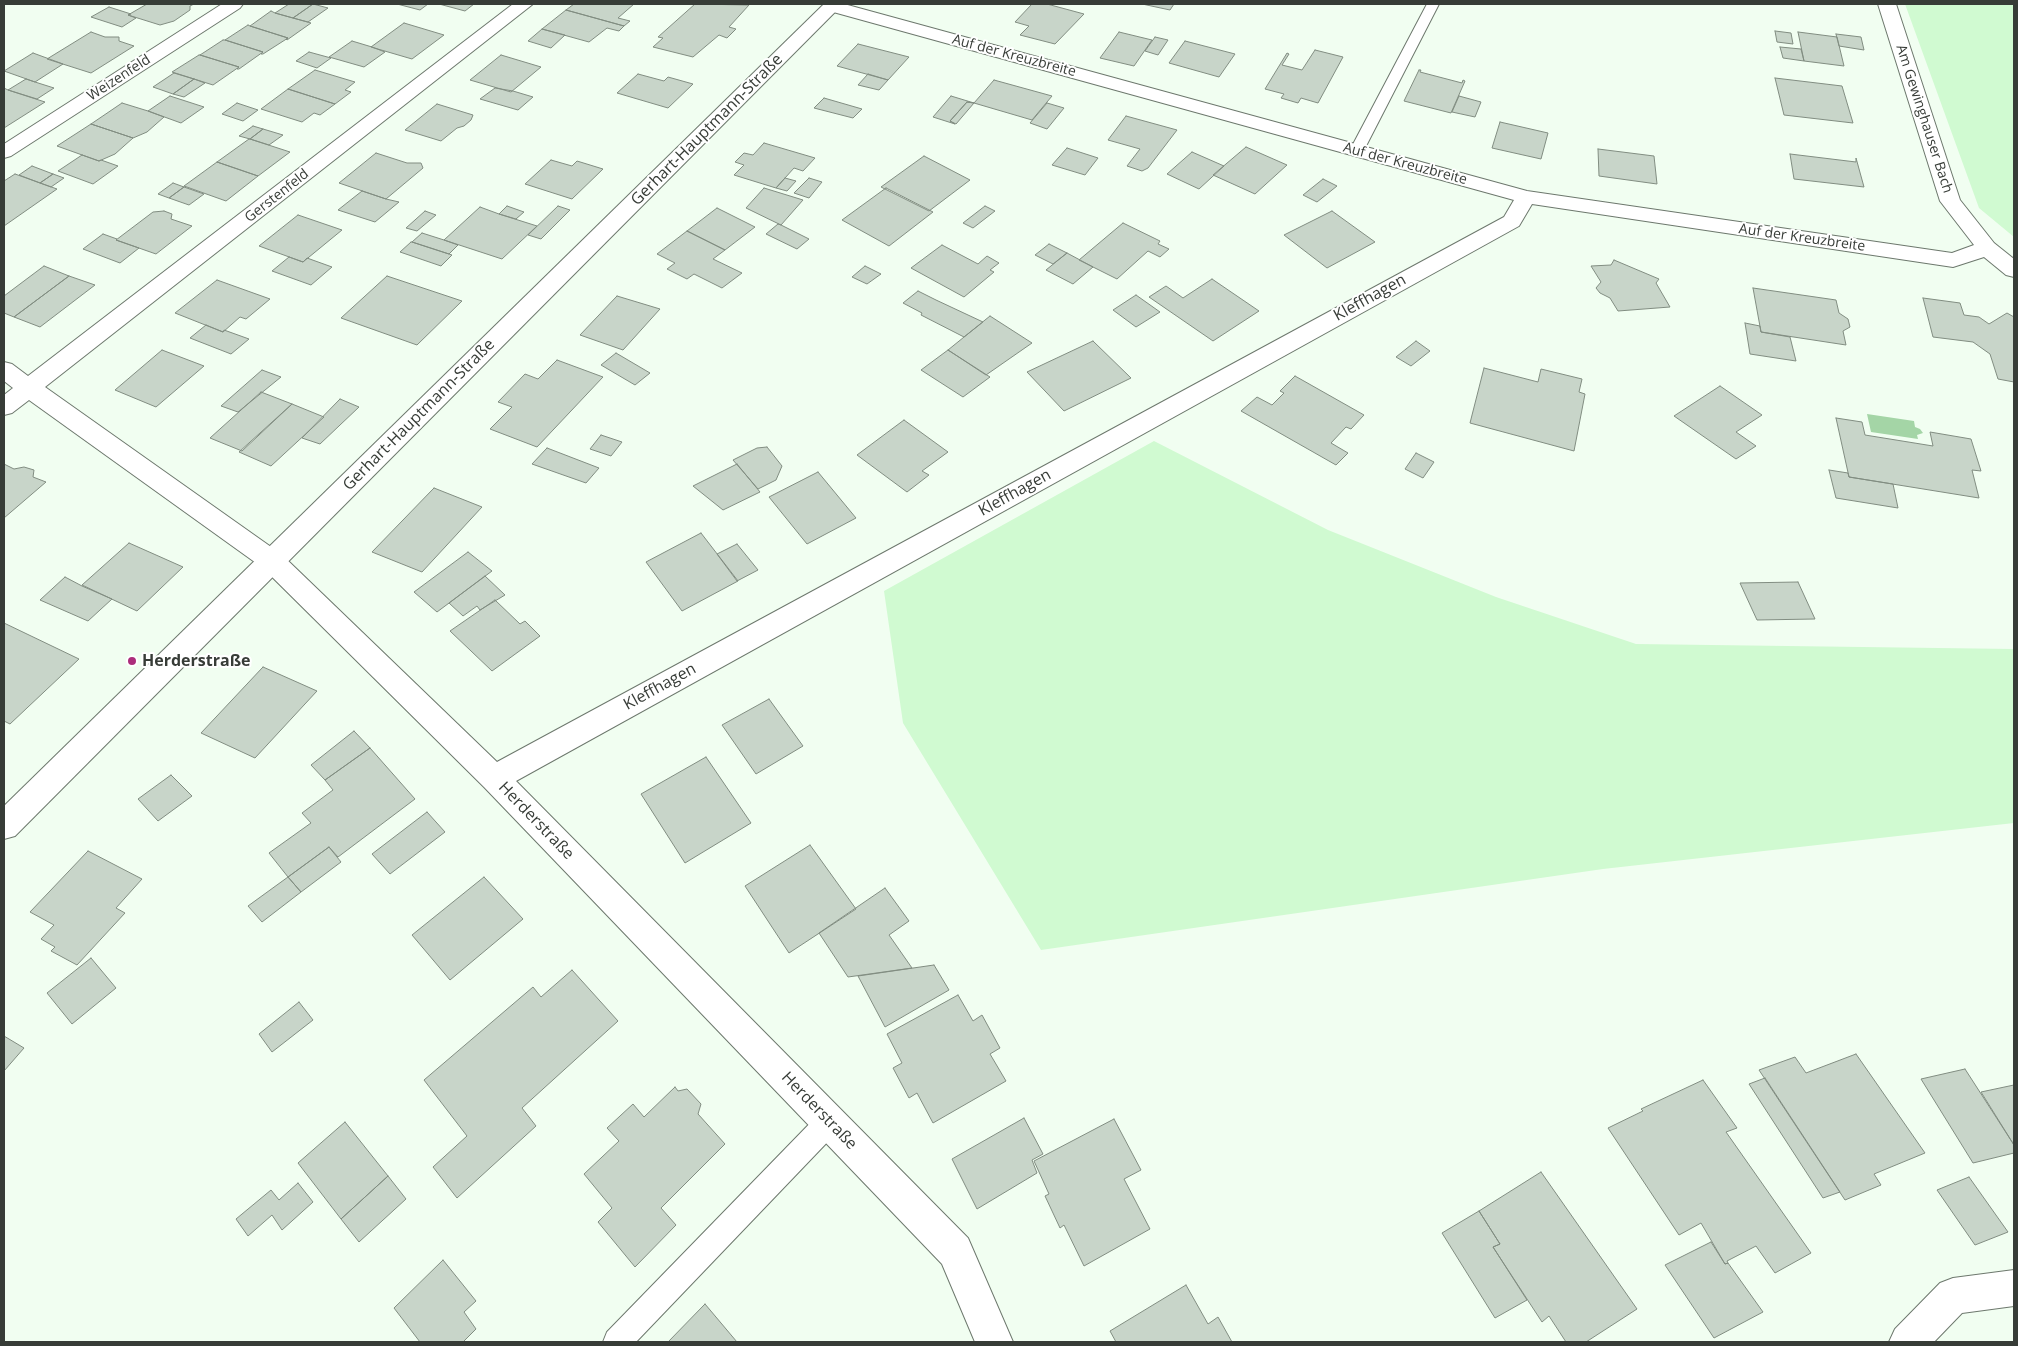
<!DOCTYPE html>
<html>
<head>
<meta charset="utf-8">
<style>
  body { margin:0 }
  #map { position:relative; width:2018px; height:1346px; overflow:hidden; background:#f1fef1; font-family:"Open Sans",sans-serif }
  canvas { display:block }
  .frame { position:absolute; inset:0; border:5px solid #373c37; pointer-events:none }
</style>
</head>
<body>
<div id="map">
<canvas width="2018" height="1346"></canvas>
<div class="frame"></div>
</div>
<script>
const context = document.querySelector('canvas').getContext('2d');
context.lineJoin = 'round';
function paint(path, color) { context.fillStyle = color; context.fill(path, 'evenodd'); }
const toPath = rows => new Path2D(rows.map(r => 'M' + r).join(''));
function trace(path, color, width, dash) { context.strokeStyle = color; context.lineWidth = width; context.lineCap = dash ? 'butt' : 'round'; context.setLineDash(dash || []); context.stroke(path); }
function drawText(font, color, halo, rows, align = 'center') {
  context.font = font + ' "Open Sans",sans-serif'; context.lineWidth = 4; context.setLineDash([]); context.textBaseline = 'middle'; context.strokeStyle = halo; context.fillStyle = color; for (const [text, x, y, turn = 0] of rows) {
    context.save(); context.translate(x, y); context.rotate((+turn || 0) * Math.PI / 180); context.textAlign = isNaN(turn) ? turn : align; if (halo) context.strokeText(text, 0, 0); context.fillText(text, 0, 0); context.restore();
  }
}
paint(toPath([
  [1905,4,2014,4,2014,237,1979,208],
  [1154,441,1328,530,1496,597,1636,644,2014,649,2014,823,1603,869,1041,950,903,723,884,591]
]), '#d0fad1');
paint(toPath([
  [1867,414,1914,421,1915,427,1920,429,1923,433,1917,435,1918,439,1871,432]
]), '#a4d5a6');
const building = toPath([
  [147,4,194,4,190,6,190,10,174,21,160,25,128,15,147,4],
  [289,4,313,4,293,18,275,13,289,4],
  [313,4,328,8,308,22,293,18,313,4],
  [397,4,428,4,420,10,397,4],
  [439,4,474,4,465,11,439,4],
  [574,4,634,4,618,18,630,21,624,26,566,10,574,4],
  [695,4,749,5,729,27,736,29,727,38,719,35,693,57,653,47,663,38,658,37,695,4],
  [1032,4,1047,4,1084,14,1055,44,1020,35,1029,26,1015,22,1032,4],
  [1142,4,1174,4,1170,10,1142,4],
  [109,7,131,14,128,15,136,18,122,27,91,17,109,7],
  [566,10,624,26,619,31,607,28,589,42,542,29,566,10],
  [271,11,275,13,311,23,287,40,286,39,288,38,250,26,271,11],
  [404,23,444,35,412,59,371,47,404,23],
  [248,25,250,26,288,38,263,54,261,54,263,52,225,40,248,25],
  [542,29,565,35,551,48,528,41,542,29],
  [1775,31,1791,33,1793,44,1777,42,1775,31],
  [91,32,105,37,119,37,119,41,134,46,91,73,47,59,91,32],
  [1119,32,1152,40,1134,66,1100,58,1119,32],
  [1798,32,1837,37,1844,66,1804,61,1798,32],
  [1836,34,1861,37,1864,50,1839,46,1836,34],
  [1155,37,1168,40,1158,55,1145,51,1155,37],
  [223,40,225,40,263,52,239,69,237,69,239,67,200,55,223,40],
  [352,41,372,47,385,52,364,67,329,57,352,41],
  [1185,41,1235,54,1219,77,1169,63,1185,41],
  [858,44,909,57,888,80,837,66,858,44],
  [1780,47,1801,49,1804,61,1783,58,1780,47],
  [1315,50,1343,57,1318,103,1301,98,1298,103,1281,98,1284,94,1265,89,1287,53,1289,54,1282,65,1302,70,1315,50],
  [309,52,331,58,317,68,296,61,309,52],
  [33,53,63,64,35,82,4,71,33,53],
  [199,55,200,55,239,67,213,85,172,72,199,55],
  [501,55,541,67,511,92,470,80,501,55],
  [315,70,355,82,345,90,351,92,335,104,288,89,315,70],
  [1419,70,1421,70,1420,72,1462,83,1463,80,1465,81,1451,113,1404,101,1419,70],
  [174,73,194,79,173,94,153,87,174,73],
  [638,74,664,81,668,77,693,84,668,108,617,93,638,74],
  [868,74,888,80,879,90,858,85,868,74],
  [1775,78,1842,86,1853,123,1784,115,1775,78],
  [26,79,35,82,54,88,37,99,8,90,26,79],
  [194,79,205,83,184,97,173,94,194,79],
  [994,80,1052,96,1032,120,974,103,994,80],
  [4,88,8,90,45,102,4,128,4,88],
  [495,88,513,91,533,97,518,110,480,99,495,88],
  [288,89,335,104,320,115,314,113,302,122,261,109,288,89],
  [170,96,204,107,181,123,148,111,170,96],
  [951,96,974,103,967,102,950,121,955,124,933,117,951,96],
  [1459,96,1481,102,1475,117,1452,112,1459,96],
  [824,98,862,109,853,118,814,108,824,98],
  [967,102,974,103,956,124,950,121,967,102],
  [122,103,148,111,164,117,147,132,133,138,91,124,122,103],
  [237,103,258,110,243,121,222,114,237,103],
  [1047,103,1064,108,1047,129,1030,123,1047,103],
  [437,104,473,115,471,120,464,126,457,128,441,141,405,130,437,104],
  [1126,116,1177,130,1148,168,1142,171,1127,166,1140,149,1108,140,1126,116],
  [1500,122,1548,133,1541,159,1492,148,1500,122],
  [91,124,133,138,115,154,99,161,57,146,91,124],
  [253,126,263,129,250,139,239,136,253,126],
  [263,129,283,135,269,145,250,139,263,129],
  [249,139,250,139,290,152,258,176,217,162,249,139],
  [764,143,815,158,803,171,794,168,776,188,734,175,744,165,735,162,744,153,753,155,764,143],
  [1246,147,1287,165,1255,194,1213,175,1246,147],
  [1067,148,1098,158,1085,175,1052,165,1067,148],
  [1598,149,1654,156,1657,184,1599,176,1598,149],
  [1192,152,1224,166,1199,189,1167,174,1192,152],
  [376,153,407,163,421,163,423,168,386,199,339,183,376,153],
  [1790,154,1856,162,1856,158,1864,187,1794,179,1790,154],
  [82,155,99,161,101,160,118,166,93,184,58,171,82,155],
  [924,156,970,180,929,211,881,187,924,156],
  [551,160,572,166,577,161,603,169,572,199,525,184,551,160],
  [217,162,258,176,226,201,184,186,217,162],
  [32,166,53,174,40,183,19,175,32,166],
  [15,174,57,189,4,226,4,181,15,174],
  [53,174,64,178,51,187,40,183,53,174],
  [785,178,796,181,787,191,776,188,785,178],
  [809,178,822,182,809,198,794,193,809,178],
  [1323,179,1337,186,1317,202,1303,195,1323,179],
  [173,183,184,187,169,198,158,194,173,183],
  [184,187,204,194,189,205,169,198,184,187],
  [764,188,803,200,781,225,746,208,764,188],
  [886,188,933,212,889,246,842,220,886,188],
  [362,191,386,199,399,202,375,222,338,210,362,191],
  [507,206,524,212,516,219,499,214,507,206],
  [558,206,570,210,541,239,528,235,558,206],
  [985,206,995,211,973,228,963,223,985,206],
  [480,207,499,214,537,226,502,259,444,240,480,207],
  [717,208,755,227,725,250,687,231,717,208],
  [164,211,172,214,171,219,192,226,156,254,116,240,153,212,164,211],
  [425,211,436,215,417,231,406,228,425,211],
  [1332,211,1375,242,1327,268,1284,235,1332,211],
  [298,215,342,230,303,262,259,246,298,215],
  [1123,223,1160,241,1158,244,1169,249,1160,257,1148,251,1117,279,1079,260,1123,223],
  [778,224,781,225,809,239,797,249,766,234,778,224],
  [687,231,725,250,713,259,742,273,722,288,694,274,687,279,667,269,675,263,657,254,687,231],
  [422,233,444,240,458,245,449,254,412,242,422,233],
  [103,234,117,239,116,240,139,248,120,263,83,249,103,234],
  [411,242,412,242,452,255,441,266,400,252,411,242],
  [1049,244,1067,253,1053,264,1035,255,1049,244],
  [942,245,978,264,987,256,999,263,990,270,994,272,964,297,911,268,942,245],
  [1067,253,1093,267,1073,284,1046,270,1067,253],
  [289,257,303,262,307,258,332,267,311,285,272,271,289,257],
  [1614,260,1659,279,1656,283,1670,307,1618,311,1610,298,1600,293,1596,288,1601,282,1591,266,1611,265,1614,260],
  [44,266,69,276,14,317,4,313,4,296,44,266],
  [865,266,881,274,867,284,852,277,865,266],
  [69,276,95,285,40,327,14,317,69,276],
  [387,276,462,301,417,345,341,318,387,276],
  [1212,279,1259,311,1213,341,1149,297,1166,286,1183,298,1212,279],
  [217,280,270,299,246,319,240,317,223,332,175,313,217,280],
  [1753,288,1836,300,1839,313,1848,319,1850,327,1843,331,1846,345,1761,332,1753,288],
  [918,291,936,300,983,322,964,337,921,315,922,313,903,303,918,291],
  [1136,295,1160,312,1136,327,1113,310,1136,295],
  [617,296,660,309,623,350,580,335,617,296],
  [1923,298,1960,303,1964,315,1979,317,1989,324,2007,313,2014,317,2014,382,1998,379,1990,354,1973,342,1933,337,1923,298],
  [990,316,1032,343,986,375,948,350,990,316],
  [1745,323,1760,326,1761,332,1790,337,1796,361,1750,354,1745,323],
  [206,325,223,332,224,330,249,339,231,354,190,338,206,325],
  [1093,341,1131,378,1064,411,1027,372,1093,341],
  [1416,341,1430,351,1411,366,1396,357,1416,341],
  [162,350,204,366,156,407,115,390,162,350],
  [948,350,990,377,963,397,921,370,948,350],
  [616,353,650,373,635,385,601,365,616,353],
  [557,360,603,377,537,447,490,429,512,407,498,402,525,374,538,379,557,360],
  [1484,368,1538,382,1541,369,1582,379,1579,392,1585,394,1574,451,1470,423,1484,368],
  [262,370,281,377,238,412,221,406,262,370],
  [1295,376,1364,415,1351,429,1346,427,1331,443,1348,453,1336,465,1241,411,1257,397,1272,405,1284,393,1280,391,1295,376],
  [1720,386,1762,415,1736,432,1756,446,1736,459,1674,416,1720,386],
  [261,392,292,404,242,451,210,438,261,392],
  [340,399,359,407,320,444,302,438,340,399],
  [292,404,324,417,271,466,239,452,292,404],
  [1836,418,1862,422,1865,435,1933,446,1930,432,1971,439,1981,471,1972,470,1979,498,1849,477,1836,418],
  [904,420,948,452,922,471,929,475,907,492,857,455,904,420],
  [601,435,622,442,611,456,590,449,601,435],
  [767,447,782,466,776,480,758,489,733,460,757,448,767,447],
  [547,448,599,468,586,483,532,464,547,448],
  [1416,453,1434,462,1423,478,1405,469,1416,453],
  [4,464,14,469,24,467,34,470,33,477,46,482,4,518,4,464],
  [737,464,760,492,723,510,693,486,737,464],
  [1829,470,1848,473,1849,477,1893,484,1898,508,1836,498,1829,470],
  [818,472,856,518,807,544,769,497,818,472],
  [434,488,482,507,422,572,372,552,434,488],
  [701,533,738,581,682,611,646,562,701,533],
  [129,543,183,567,137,611,82,585,129,543],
  [737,544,758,570,737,581,717,554,737,544],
  [468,552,492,571,437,612,414,592,468,552],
  [485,576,505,595,480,610,477,606,463,616,449,603,485,576],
  [65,577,82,586,112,599,88,621,40,600,65,577],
  [1798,582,1815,619,1757,620,1740,583,1798,582],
  [495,600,520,624,525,621,540,636,492,671,450,631,495,600],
  [4,623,79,659,10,724,4,721,4,623],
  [263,667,317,691,255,758,201,733,263,667],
  [769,699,803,746,756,774,722,725,769,699],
  [354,731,370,748,325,780,311,765,354,731],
  [370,748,415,799,338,857,329,847,288,877,269,853,311,823,302,813,333,790,325,780,370,748],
  [706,757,751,823,685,863,641,794,706,757],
  [171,775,192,796,158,821,138,799,171,775],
  [427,812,445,832,390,874,372,854,427,812],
  [810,845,856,909,789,953,745,886,810,845],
  [329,847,341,862,301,892,288,877,329,847],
  [88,851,142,879,116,908,125,913,77,965,51,951,55,947,41,939,54,925,30,912,88,851],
  [288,877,301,892,262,922,248,906,288,877],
  [484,877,523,919,450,980,412,935,484,877],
  [885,888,909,921,889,935,912,968,848,977,819,933,885,888],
  [91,958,116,988,72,1024,47,993,91,958],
  [934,965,949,990,885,1027,858,976,934,965],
  [572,970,618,1021,522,1108,536,1126,457,1198,433,1167,467,1136,424,1080,533,987,541,997,572,970],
  [958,995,973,1021,982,1015,1000,1048,990,1054,1006,1081,933,1123,917,1093,909,1098,893,1068,902,1063,887,1034,958,995],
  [299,1002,313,1020,272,1052,259,1034,299,1002],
  [4,1036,24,1048,4,1071,4,1036],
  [1856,1054,1925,1153,1874,1174,1881,1185,1845,1200,1759,1070,1795,1057,1806,1073,1856,1054],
  [1965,1069,2014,1145,2014,1153,1973,1163,1921,1079,1965,1069],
  [1765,1078,1840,1192,1823,1198,1749,1084,1765,1078],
  [1703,1080,1737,1128,1726,1132,1811,1253,1775,1273,1756,1246,1727,1261,1728,1263,1725,1264,1701,1223,1679,1235,1608,1128,1643,1111,1641,1109,1703,1080],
  [2014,1085,2014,1145,1981,1092,2014,1085],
  [675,1087,678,1091,687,1089,701,1104,698,1114,725,1144,661,1208,676,1225,635,1267,598,1222,612,1208,584,1174,619,1141,607,1128,633,1104,644,1117,675,1087],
  [1024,1118,1043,1154,1032,1160,1037,1173,977,1209,952,1159,1024,1118],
  [1114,1119,1141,1170,1124,1179,1150,1229,1084,1266,1064,1225,1060,1228,1045,1196,1049,1194,1034,1161,1114,1119],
  [345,1122,388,1176,341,1219,298,1163,345,1122],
  [1541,1172,1637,1309,1586,1342,1566,1342,1549,1316,1542,1322,1493,1247,1500,1244,1479,1211,1541,1172],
  [388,1176,406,1199,359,1242,341,1219,388,1176],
  [1969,1177,2008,1232,1975,1245,1937,1190,1969,1177],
  [298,1183,313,1202,282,1230,272,1215,248,1236,236,1219,271,1190,279,1200,298,1183],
  [1479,1211,1500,1244,1493,1247,1527,1300,1495,1318,1442,1233,1479,1211],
  [1711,1242,1725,1264,1728,1263,1763,1312,1714,1338,1665,1265,1711,1242],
  [443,1260,476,1301,464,1312,476,1329,463,1342,420,1342,394,1308,443,1260],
  [1186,1285,1208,1324,1218,1317,1232,1342,1116,1342,1110,1331,1186,1285],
  [705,1304,737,1342,668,1342,705,1304]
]);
paint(building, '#c8d5c9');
trace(building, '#818d81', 1);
const service = toPath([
  [1427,4,1439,4,1364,150,1362,153,1357,154,1352,153,1350,150,1427,4],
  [829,1110,838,1113,841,1122,838,1131,636,1342,603,1342,607,1332,820,1113,829,1110]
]);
const minor = toPath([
  [222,4,243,4,240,8,11,156,4,158,4,144,222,4],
  [513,4,533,4,45,387,281,554,497,762,1504,217,1514,200,826,10,823,6,825,4,844,4,1527,191,1952,253,1974,245,1940,201,1878,4,1896,4,1960,200,1994,243,2014,259,2014,277,2006,275,1984,257,1953,267,1532,204,1519,226,516,781,968,1238,1013,1342,975,1342,942,1264,484,787,263,568,29,400,12,413,4,415,4,395,13,388,4,381,4,362,12,364,28,376,513,4],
  [2014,1270,2014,1306,1962,1313,1934,1342,1889,1342,1895,1329,1940,1283,1953,1278,2014,1270]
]);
const tertiary = toPath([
  [824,4,843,4,15,836,4,839,4,806,824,4]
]);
trace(service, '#6d786d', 2);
trace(minor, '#6d786d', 2);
trace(tertiary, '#6d786d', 2);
paint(service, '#fff');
paint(minor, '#fff');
paint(tertiary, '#fff');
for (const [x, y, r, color] of [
  [132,661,5,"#ac2d7b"]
]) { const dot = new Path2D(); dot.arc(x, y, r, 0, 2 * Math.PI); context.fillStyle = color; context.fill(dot); trace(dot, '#fff', 2); }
drawText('14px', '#373c37', '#fff', [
  ["Auf der Kreuzbreite",1014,56,15],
  ["Weizenfeld",119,78,-33],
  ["Am Gewinghauser Bach",1924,119,72],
  ["Auf der Kreuzbreite",1405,164,15],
  ["Gerstenfeld",277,196,-38],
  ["Auf der Kreuzbreite",1802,238,8]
]);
drawText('16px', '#373c37', '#fff', [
  ["Gerhart-Hauptmann-Straße",707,130,-45],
  ["Kleffhagen",1370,298,-29],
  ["Gerhart-Hauptmann-Straße",419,415,-45],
  ["Kleffhagen",1015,493,-29],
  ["Kleffhagen",660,687,-29],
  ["Herderstraße",536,821,46],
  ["Herderstraße",819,1111,46]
]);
drawText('bold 16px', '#373c37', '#fff', [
  ["Herderstraße",142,661]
], 'left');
</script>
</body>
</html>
